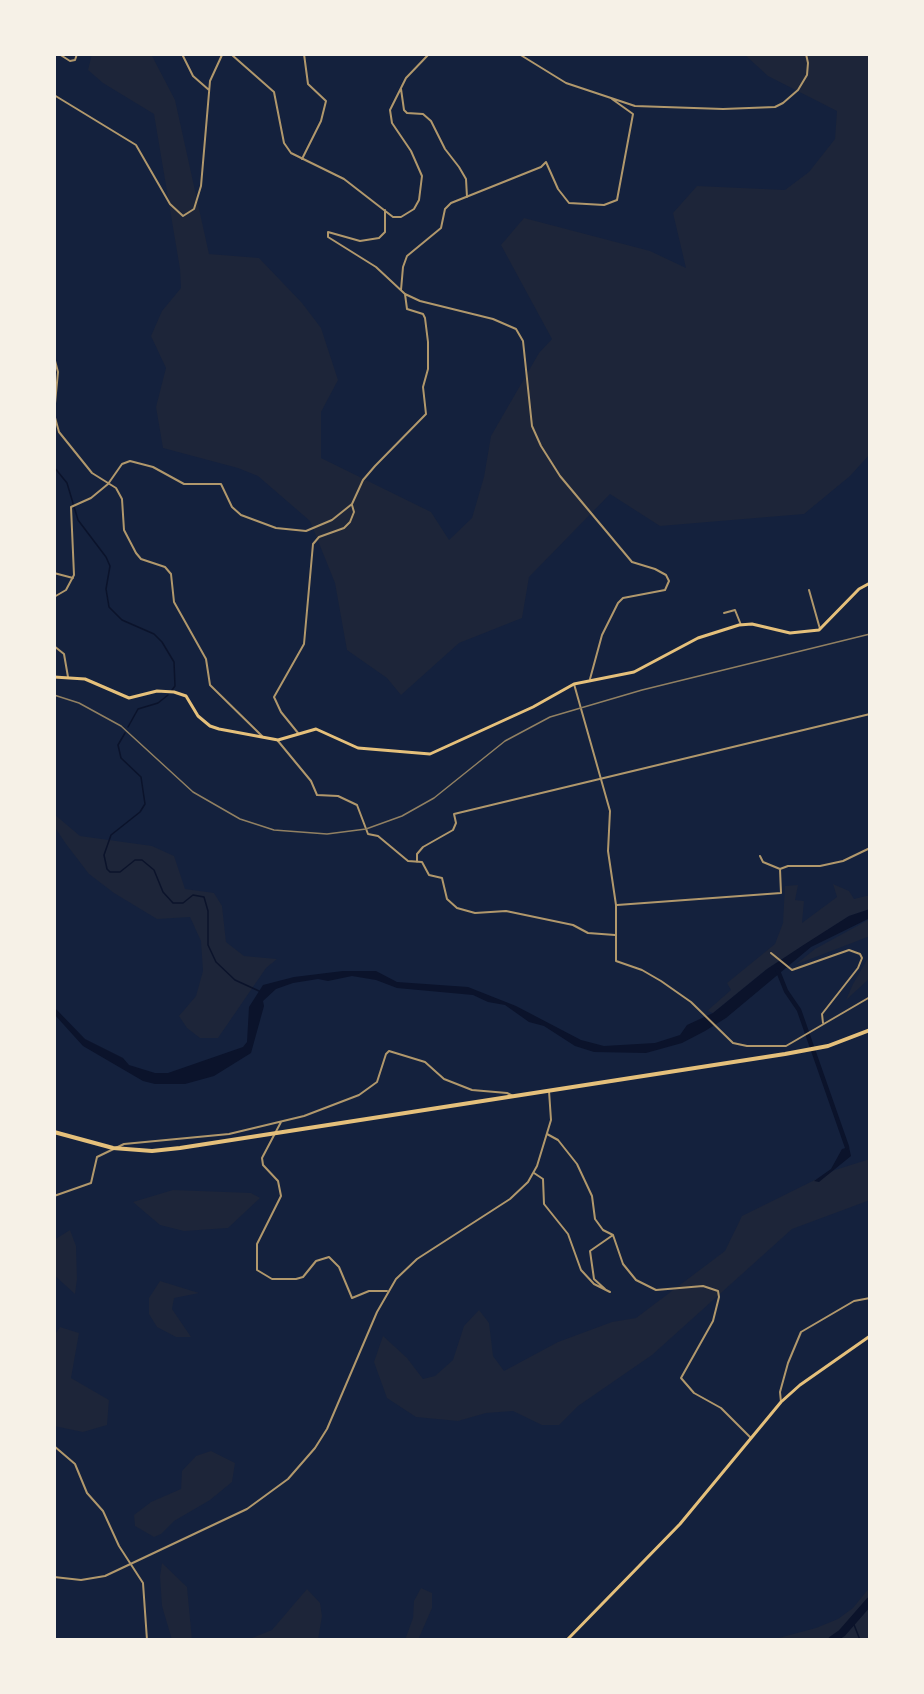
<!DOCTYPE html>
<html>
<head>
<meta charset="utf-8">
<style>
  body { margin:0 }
  #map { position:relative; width:924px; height:1694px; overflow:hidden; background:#14213d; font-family:"Titillium Web",sans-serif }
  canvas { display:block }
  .frame { position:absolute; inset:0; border:56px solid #f6f1e7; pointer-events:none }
</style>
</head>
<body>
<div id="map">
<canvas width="924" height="1694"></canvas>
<div class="frame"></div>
</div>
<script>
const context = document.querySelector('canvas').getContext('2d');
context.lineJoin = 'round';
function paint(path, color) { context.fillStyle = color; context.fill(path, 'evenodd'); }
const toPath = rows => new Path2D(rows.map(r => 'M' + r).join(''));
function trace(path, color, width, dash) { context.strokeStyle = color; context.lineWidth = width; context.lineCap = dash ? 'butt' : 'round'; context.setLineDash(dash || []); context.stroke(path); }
paint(toPath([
  [92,54,151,54,175,100,209,254,259,258,302,303,321,328,338,380,321,412,321,458,431,512,449,540,472,518,484,477,491,436,539,353,552,339,501,245,524,218,650,251,686,268,673,213,697,186,785,190,809,172,835,139,837,111,768,76,744,54,870,54,870,454,850,476,804,514,660,526,610,494,529,577,522,618,459,643,401,695,387,678,347,650,335,583,310,521,258,476,238,468,163,448,156,407,166,368,151,336,162,311,181,288,180,269,154,114,103,83,88,70],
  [54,814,80,836,152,846,174,856,185,889,214,893,222,906,226,942,244,956,277,959,266,968,218,1038,200,1038,187,1028,179,1016,196,996,203,971,201,941,190,917,157,919,114,893,89,874,66,844,54,826],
  [833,884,849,891,854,899,870,895,870,909,849,916,767,969,713,1013,707,1011,731,990,727,983,775,944,783,923,785,886,798,885,795,900,804,901,802,923,837,897],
  [870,919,870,936,795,965,815,949],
  [868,958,870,978,846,1000,853,984],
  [870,1159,870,1200,792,1229,652,1355,578,1406,559,1425,542,1425,513,1411,486,1413,458,1421,416,1417,387,1398,374,1362,383,1336,407,1358,423,1379,435,1376,453,1360,464,1326,479,1310,489,1323,493,1356,504,1371,558,1342,612,1322,636,1318,725,1251,742,1216,835,1170],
  [173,1190,251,1193,260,1198,228,1228,184,1231,160,1225,133,1202],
  [70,1230,76,1246,77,1279,75,1294,54,1275,54,1240],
  [160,1281,199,1293,174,1298,172,1309,191,1337,176,1337,157,1327,149,1314,149,1298],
  [60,1327,79,1333,71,1378,109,1400,107,1425,83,1432,54,1426,54,1336],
  [211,1451,235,1463,232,1482,210,1500,174,1521,161,1534,154,1537,135,1526,134,1515,151,1502,181,1489,182,1471,196,1456],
  [162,1563,187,1587,192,1640,172,1640,162,1606,160,1576],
  [870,1587,870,1640,771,1640,816,1628,838,1619,853,1608],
  [421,1588,432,1593,432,1608,418,1640,405,1640,413,1618,414,1601],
  [307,1589,320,1603,322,1616,318,1640,247,1640,272,1630]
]), '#1d2539');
paint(toPath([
  [870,909,870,918,811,947,726,1018,705,1031,682,1043,646,1053,594,1052,575,1046,544,1026,529,1022,505,1005,488,1002,473,995,397,988,376,980,352,976,328,981,318,979,293,983,276,989,263,1001,264,1006,251,1053,214,1076,185,1084,155,1084,143,1081,83,1046,54,1014,54,1007,85,1039,123,1058,129,1065,155,1073,168,1073,243,1047,247,1042,249,1007,263,985,294,977,343,971,376,971,397,982,468,987,516,1006,581,1040,604,1046,655,1043,680,1035,687,1025,713,1013,767,969,805,944,849,916],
  [849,1147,851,1156,819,1182,814,1181,831,1169,842,1149]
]), '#0b132b');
trace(toPath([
  [54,467,67,483,78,520,106,557,110,566,106,589,109,607,122,620,154,634,162,642,174,662,175,686,172,690],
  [128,727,138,709,158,703,168,695],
  [125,733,118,745,121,758,141,777,145,804,140,812,111,835,104,855,107,869,110,872,120,872,135,860,142,860,154,870,163,892,173,903,183,903,193,895,204,897,208,911,208,945,216,962,235,980,259,991],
  [853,1622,860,1640]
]), '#0b132b', 1.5);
trace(toPath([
  [778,971,786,991,799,1010,847,1147]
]), '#0b132b', 4.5);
trace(toPath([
  [832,1640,842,1633,870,1601]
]), '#0b132b', 8);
trace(toPath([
  [59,54,70,61,75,60,77,54],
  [182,54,193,76,209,90],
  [519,54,566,83,635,106,723,109,775,107,783,103,798,90,807,75,808,63,806,54],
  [401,89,404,110,407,113,423,114,431,121,445,149,459,167,466,179,467,197],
  [54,95,136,145,170,204,183,216,194,209,201,186,210,81,222,55,232,55,274,92,284,143,291,153,344,179,393,217,401,217,414,209,419,200,422,176,411,151,392,123,390,110,406,78,429,54],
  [302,159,321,121,326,101,308,84,304,54],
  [385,210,385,232,379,238,360,241,328,232,328,237,376,267,405,294,420,301,493,319,516,329,523,341,532,426,541,446,560,476,632,562,655,569,666,575,669,581,665,590,623,598,618,603,602,635,590,679],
  [401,290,403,267,407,256,441,228,445,209,451,203,541,167,546,162,558,189,569,203,604,205,617,200,633,114,612,99],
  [54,300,54,313],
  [54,357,58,372,54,414,59,432,92,473,116,488,122,499,124,530,136,553,141,559,165,567,171,574,174,602,206,659,210,685,262,736],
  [54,573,73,578],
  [809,590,820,629],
  [54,597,66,590,74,575,71,507,91,498,108,484,122,464,130,461,153,467,184,484,221,484,232,507,241,515,276,528,306,531,332,520,352,504,363,480,375,466,426,414,423,387,428,369,428,342,425,318,423,314,407,309,405,294],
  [724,613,735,610,741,625],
  [54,628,54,646,64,654,68,677],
  [574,684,610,811,608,851,616,905,616,961,642,970,661,981,691,1002,733,1043,747,1046,786,1046,870,997],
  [298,733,281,712,274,697,304,644,313,544,319,537,344,528,350,522,354,512,352,505],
  [278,741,311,781,317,795,338,796,357,805,368,834,378,836,408,861,422,862,429,875,442,878,447,899,457,908,475,913,506,911,573,925,588,933,615,935],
  [760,856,763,862,780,869],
  [417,862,417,854,423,847,453,830,456,823,454,814,870,714],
  [780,869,788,866,820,866,843,861,870,848],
  [617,905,781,893,780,869],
  [771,953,792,970,849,950,860,954,862,958,858,968,822,1014,823,1023],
  [281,1122,262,1158,263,1165,278,1181,281,1196,257,1244,257,1270,272,1279,296,1279,303,1277,316,1261,329,1257,339,1267,352,1298,369,1291,387,1291],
  [547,1134,558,1140,577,1164,592,1196,595,1219,603,1230,613,1235,623,1264,636,1280,656,1290,703,1286,718,1291,719,1297,713,1321,681,1378,694,1393,721,1408,750,1437],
  [534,1173,543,1179,544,1204,568,1234,581,1270,594,1284,610,1292],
  [54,1196,91,1183,97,1157,124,1144,229,1134,304,1116,359,1095,377,1082,386,1054,389,1051,425,1062,444,1079,472,1090,507,1093,513,1096],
  [605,1289,594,1279,590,1251,613,1235],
  [781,1402,780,1392,788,1363,801,1332,854,1301,870,1298],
  [54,1446,75,1464,87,1493,103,1511,119,1546,143,1583,147,1640]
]), '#b1986c', 2);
trace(toPath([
  [54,1577,81,1580,105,1576,247,1509,288,1479,315,1448,327,1429,377,1312,396,1279,417,1259,510,1199,528,1182,537,1166,551,1120,549,1091]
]), '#b1986c', 2);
trace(toPath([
  [54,677,85,679,129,698,157,691,174,692,186,696,198,716,210,726,219,729,278,740,316,729,358,748,430,754,533,707,574,684,634,672,698,638,739,625,752,624,790,633,819,630,859,589,870,583],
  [567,1640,680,1524,781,1402,800,1385,870,1336]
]), '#e5c07b', 3);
trace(toPath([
  [54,1132,113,1148,152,1151,180,1148,785,1054,828,1046,870,1030]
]), '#e5c07b', 4);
trace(toPath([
  [54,695,79,703,121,726,193,792,240,819,274,830,327,834,366,829,402,816,434,798,505,741,550,717,642,690,870,634]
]), '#918062', 1.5);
</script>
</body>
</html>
